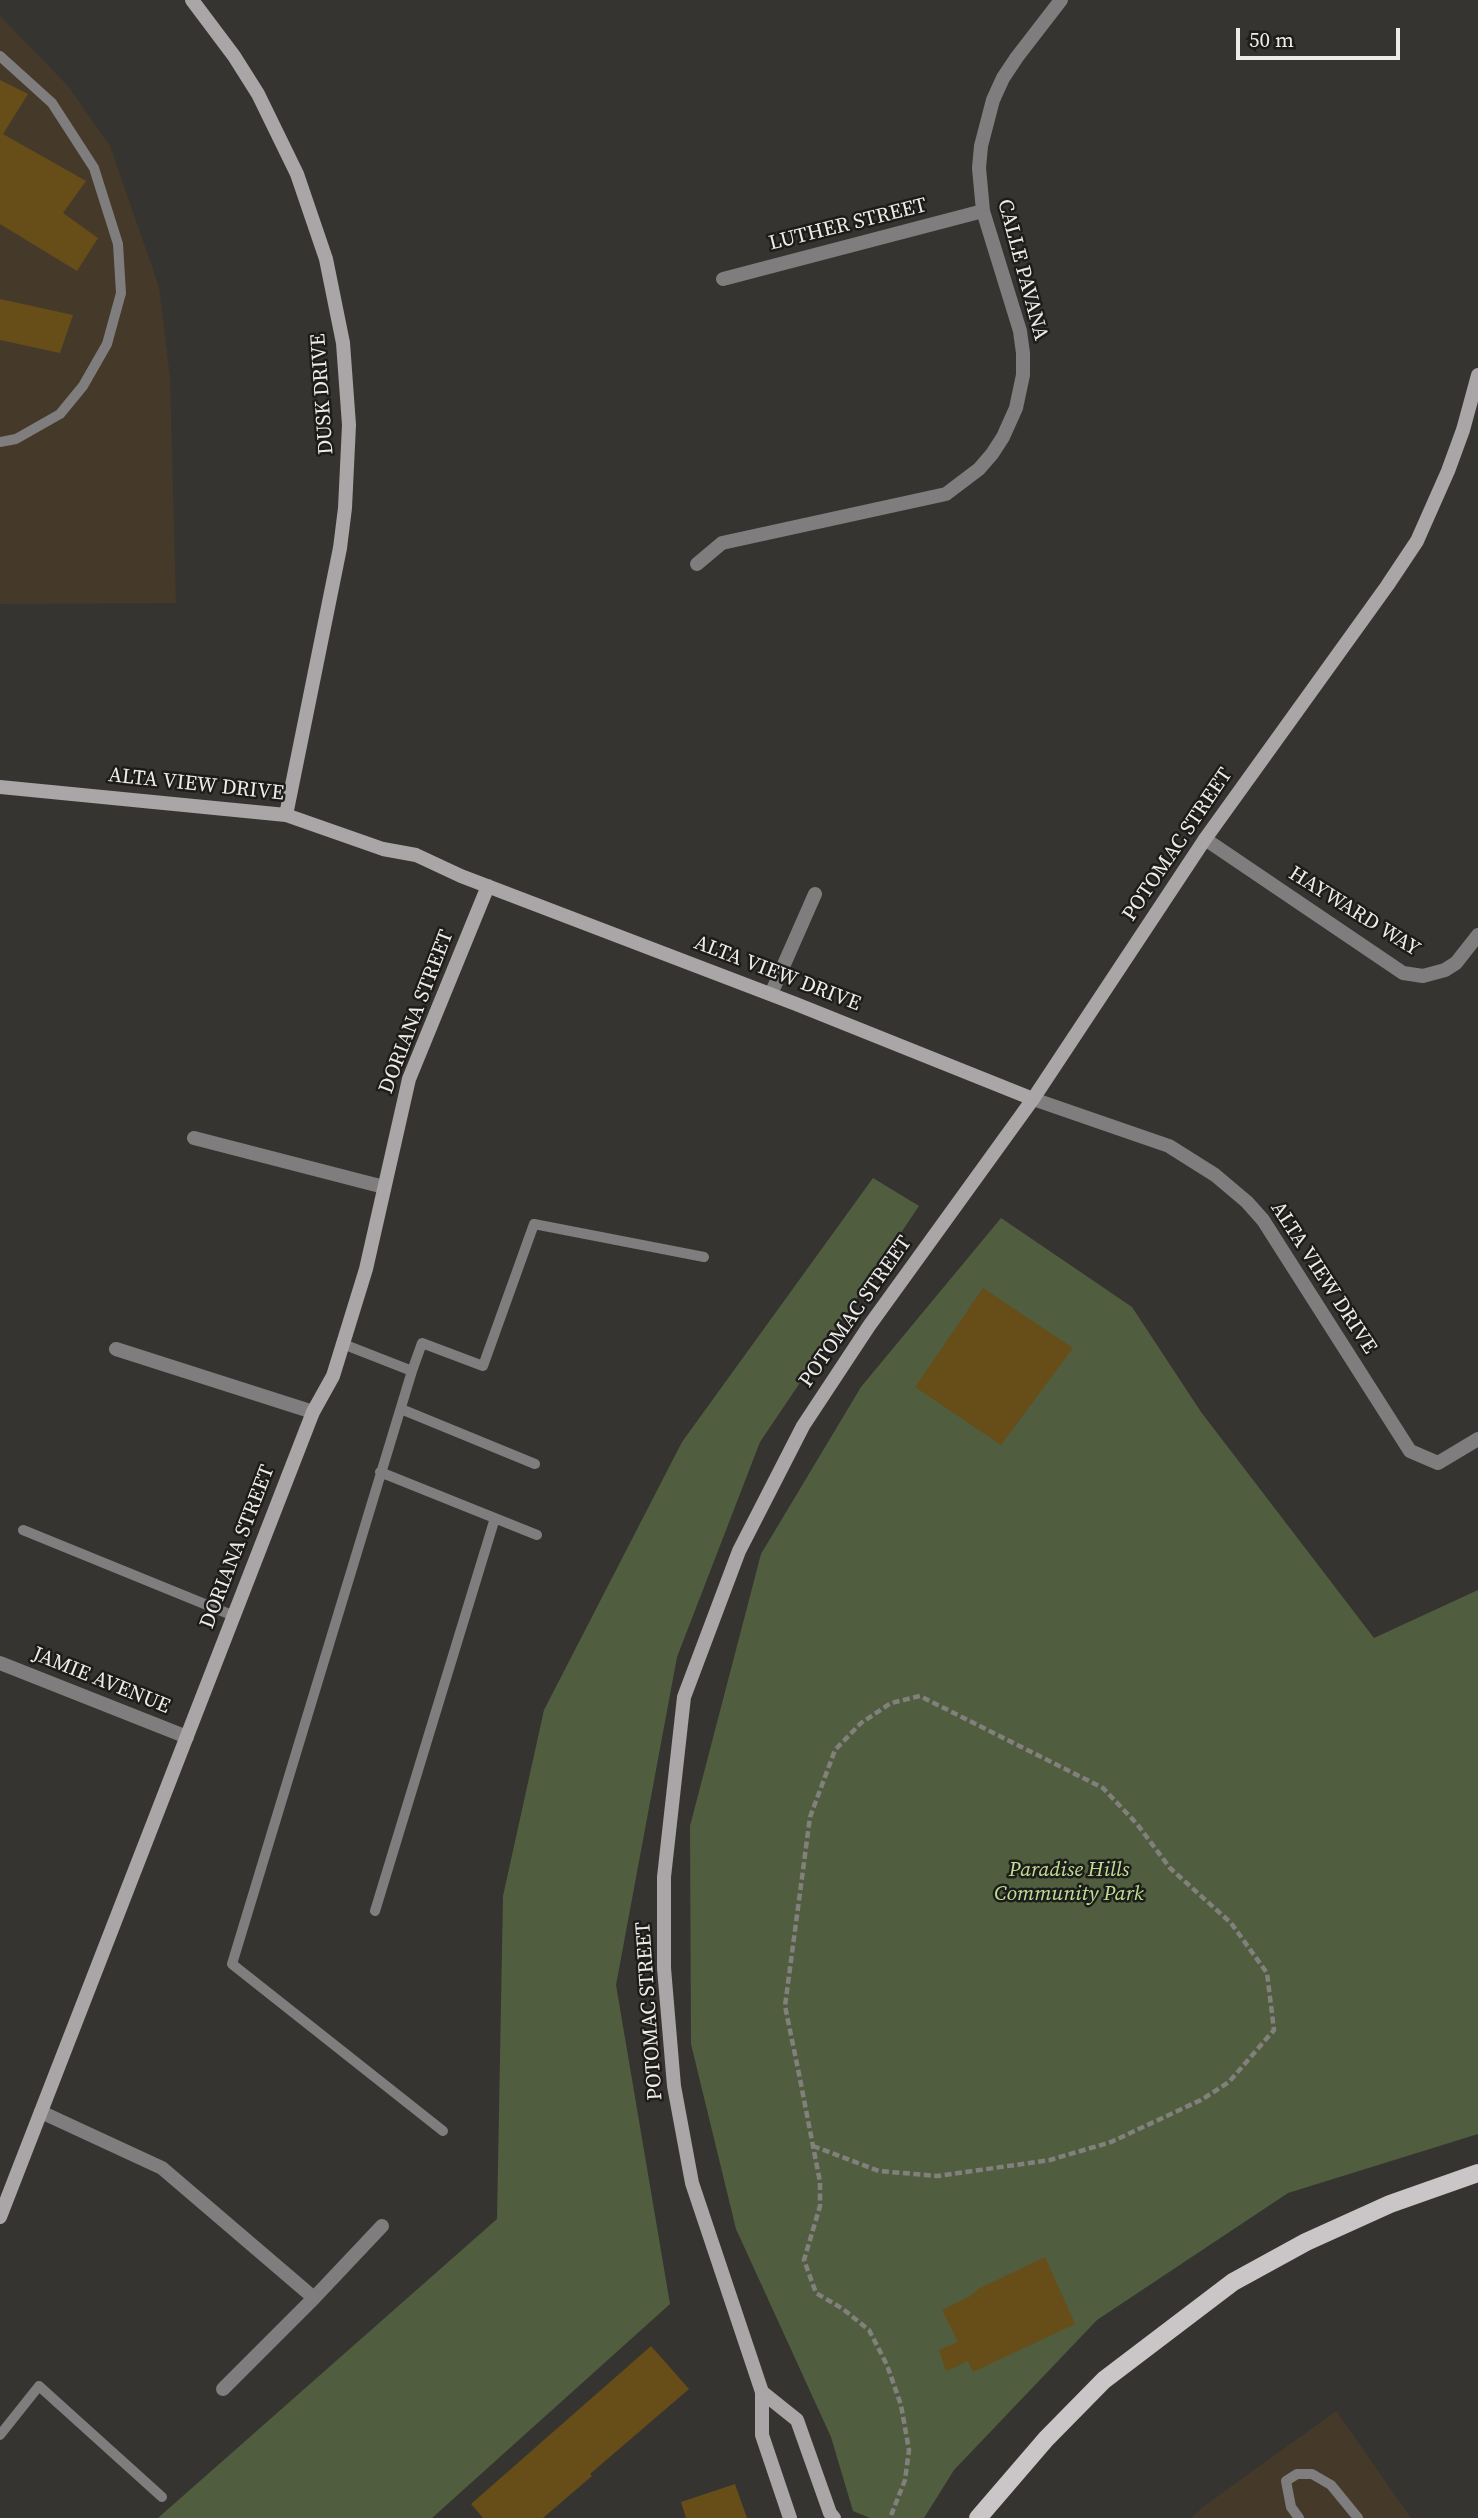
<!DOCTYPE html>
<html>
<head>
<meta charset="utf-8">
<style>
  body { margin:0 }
  #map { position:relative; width:1478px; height:2518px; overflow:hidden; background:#363430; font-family:"Source Serif 4",serif }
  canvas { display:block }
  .scale { position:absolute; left:1236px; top:28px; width:164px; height:32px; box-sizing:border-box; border:4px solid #edece9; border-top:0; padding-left:9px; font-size:21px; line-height:24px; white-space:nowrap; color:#edece9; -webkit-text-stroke:5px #1d1c1a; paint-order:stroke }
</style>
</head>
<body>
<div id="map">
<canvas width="1478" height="2518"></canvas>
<div class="scale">50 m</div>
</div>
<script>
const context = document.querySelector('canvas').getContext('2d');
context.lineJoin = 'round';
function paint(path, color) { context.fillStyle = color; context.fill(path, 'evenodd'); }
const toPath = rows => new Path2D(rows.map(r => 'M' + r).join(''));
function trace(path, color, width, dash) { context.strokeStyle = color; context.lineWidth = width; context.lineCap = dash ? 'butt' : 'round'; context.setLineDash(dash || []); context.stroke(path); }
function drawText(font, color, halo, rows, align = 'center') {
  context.font = font + ' "Source Serif 4",serif'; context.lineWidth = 5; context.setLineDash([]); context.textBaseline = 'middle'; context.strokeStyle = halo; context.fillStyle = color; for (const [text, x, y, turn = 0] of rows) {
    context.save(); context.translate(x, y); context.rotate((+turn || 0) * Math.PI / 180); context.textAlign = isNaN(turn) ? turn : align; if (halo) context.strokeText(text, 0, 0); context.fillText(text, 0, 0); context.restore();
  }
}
paint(toPath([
  [0,16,68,86,110,146,159,287,170,377,176,603,0,604],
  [1336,2411,1411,2518,1191,2518,1203,2507]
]), '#453a2a');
paint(toPath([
  [873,1178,919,1206,760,1442,677,1657,616,1985,670,2304,432,2518,158,2518,497,2219,503,1896,544,1710,682,1442],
  [1001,1218,1132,1307,1201,1412,1374,1638,1478,1590,1478,2134,1288,2193,1097,2320,954,2470,924,2518,870,2518,853,2511,831,2437,736,2229,691,2044,690,1826,761,1554,861,1387]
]), '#505e3f');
paint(toPath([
  [0,80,28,94,3,134,86,181,63,213,98,238,77,271,0,224],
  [0,299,73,315,60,353,0,340],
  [983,1288,1073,1348,1001,1445,915,1387],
  [1045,2257,1075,2324,973,2372,968,2361,946,2371,939,2350,958,2342,942,2310,969,2297,978,2289],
  [651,2346,689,2389,590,2474,592,2476,543,2518,483,2518,471,2504],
  [735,2484,747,2518,686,2518,681,2502]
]), '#674d18');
trace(toPath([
  [813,2146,879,2171,938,2176,1050,2160,1111,2142,1201,2100,1229,2082,1274,2030,1267,1973,1231,1923,1170,1868,1137,1824,1103,1788,920,1696,891,1703,861,1723,835,1750,810,1817,785,2006,799,2074,820,2182,820,2206,804,2260,816,2293,843,2309,869,2330,887,2365,901,2405,909,2450,905,2480,890,2518]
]), '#82807d', 4.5, [7, 3.5]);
trace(toPath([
  [0,56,52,103,94,168,118,244,121,293,107,344,83,386,60,414,16,439,0,442],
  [343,1344,412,1371,422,1343,483,1366,534,1224,704,1257],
  [412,1371,232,1964,443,2131],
  [401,1409,535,1464],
  [380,1472,537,1535],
  [23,1530,234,1616],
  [375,1911,495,1518],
  [0,2435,39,2386,162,2497],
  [1299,2518,1291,2507,1286,2481,1297,2474,1312,2474,1331,2485,1358,2518]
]), '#7f7d7d', 10);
trace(toPath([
  [723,279,983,211],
  [697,564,722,543,946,494,979,469,992,454,1003,437,1016,408,1023,375,1023,353,1020,331,983,211,979,168,981,146,993,100,1003,78,1017,57,1061,0],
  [1205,839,1403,973,1423,976,1445,970,1456,963,1478,935],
  [771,994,815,894],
  [1033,1099,1169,1146,1215,1175,1247,1202,1263,1220,1410,1451,1438,1463,1478,1439],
  [194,1138,384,1187],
  [116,1349,313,1412],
  [0,1663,187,1737],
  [41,2112,162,2168,314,2298,223,2389],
  [314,2298,382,2226]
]), '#7f7d7d', 14);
trace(toPath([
  [192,0,234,56,258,94,297,174,326,259,343,343,349,425,345,508,340,548,286,815],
  [0,787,286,815,383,849,416,855,461,876,796,1004,1033,1099],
  [0,2217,313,1412,333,1376,366,1269,409,1079,488,886],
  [762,2392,797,2420,830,2513,834,2518],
  [790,2518,762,2435,762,2392,692,2183,674,2086,664,1968,664,1877,684,1697,739,1551,803,1426,869,1326,1033,1099,1205,839,1387,586,1417,541,1448,471,1463,430,1478,375]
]), '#aaa5a6', 14);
trace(toPath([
  [978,2518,1046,2439,1104,2380,1233,2282,1306,2242,1390,2204,1478,2173]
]), '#cac5c6', 18);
drawText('21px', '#edece9', '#1d1c1a', [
  ["LUTHER STREET",848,225,-14],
  ["CALLE PAVANA",1022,270,75],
  ["DUSK DRIVE",323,394,-94],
  ["ALTA VIEW DRIVE",196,785,6],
  ["POTOMAC STREET",1178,845,-56],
  ["HAYWARD WAY",1354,912,32],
  ["ALTA VIEW DRIVE",777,974,21],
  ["DORIANA STREET",417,1012,-69],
  ["ALTA VIEW DRIVE",1323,1278,57],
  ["POTOMAC STREET",856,1312,-55],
  ["DORIANA STREET",238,1547,-69],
  ["JAMIE AVENUE",101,1681,22],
  ["POTOMAC STREET",650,2011,-94]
]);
drawText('italic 21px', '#bee094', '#1d1c1a', [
  ["Paradise Hills",1069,1871],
  ["Community Park",1069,1895]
]);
</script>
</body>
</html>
